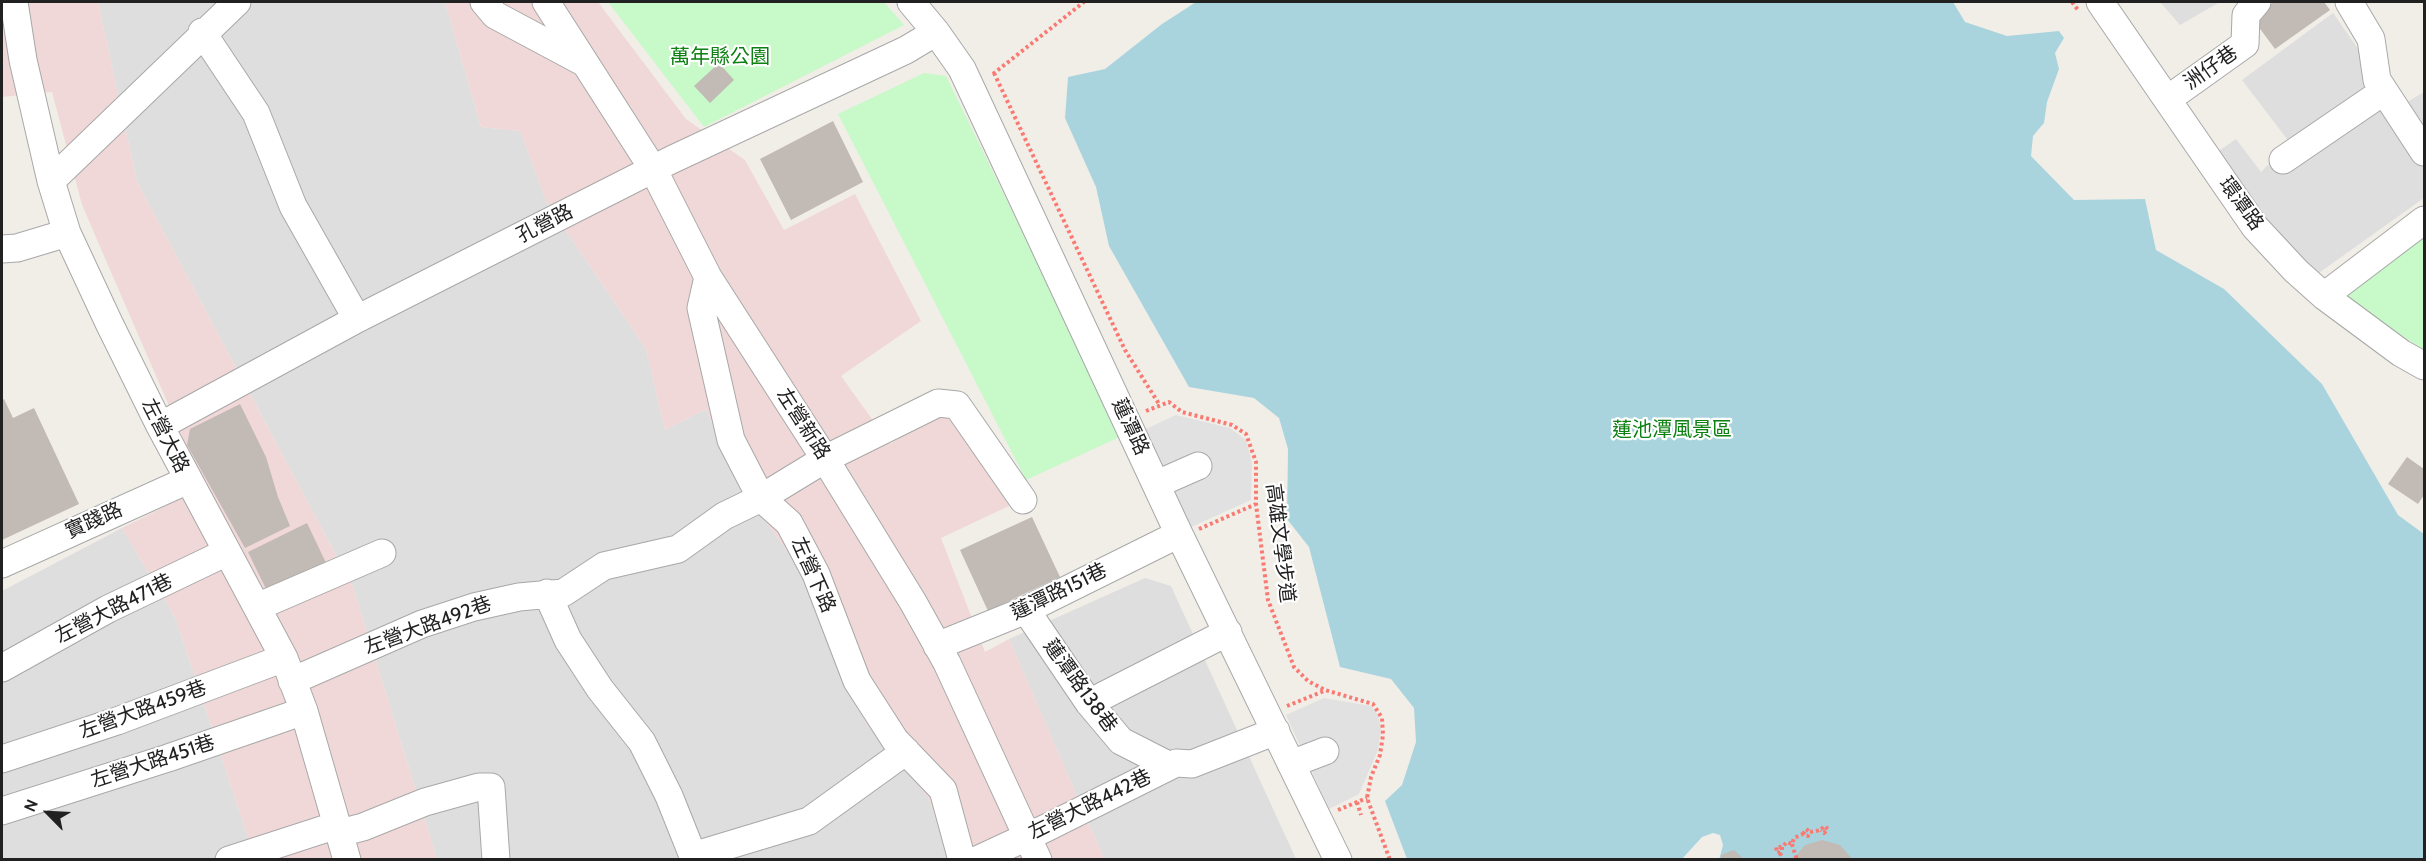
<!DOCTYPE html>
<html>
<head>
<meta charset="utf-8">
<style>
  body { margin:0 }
  #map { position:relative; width:2426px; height:861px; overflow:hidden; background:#f1eee8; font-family:Cabin,sans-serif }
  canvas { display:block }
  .frame { position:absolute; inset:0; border:3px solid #212121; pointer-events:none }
  .north { position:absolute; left:18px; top:783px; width:60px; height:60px; -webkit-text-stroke:4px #fff; paint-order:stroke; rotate:294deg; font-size:16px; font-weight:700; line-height:24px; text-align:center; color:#212121 }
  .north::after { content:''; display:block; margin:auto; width:21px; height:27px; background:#212121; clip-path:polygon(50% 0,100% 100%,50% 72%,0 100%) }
</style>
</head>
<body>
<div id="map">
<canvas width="2426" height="861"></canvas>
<div class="frame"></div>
<div class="north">N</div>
</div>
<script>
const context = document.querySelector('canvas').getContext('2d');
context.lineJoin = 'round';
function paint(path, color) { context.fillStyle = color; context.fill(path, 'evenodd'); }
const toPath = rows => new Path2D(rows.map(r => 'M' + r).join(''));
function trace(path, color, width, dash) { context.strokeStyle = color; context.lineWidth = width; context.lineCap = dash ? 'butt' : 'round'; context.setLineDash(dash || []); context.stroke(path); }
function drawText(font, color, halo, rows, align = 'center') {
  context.font = font + ' Cabin,"Noto Sans TC",sans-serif'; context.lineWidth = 4.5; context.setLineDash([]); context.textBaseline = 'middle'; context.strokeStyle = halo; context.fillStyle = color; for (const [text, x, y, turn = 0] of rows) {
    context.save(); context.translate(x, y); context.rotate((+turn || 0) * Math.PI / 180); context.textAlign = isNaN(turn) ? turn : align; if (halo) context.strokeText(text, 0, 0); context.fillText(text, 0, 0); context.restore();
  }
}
paint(toPath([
  [98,2,445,2,481,127,520,131,547,203,646,349,665,430,706,409,739,486,797,564,830,636,866,723,928,797,950,859,437,859,353,587,137,182],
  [2160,2,2220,2,2180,25],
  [2333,13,2361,53,2364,85,2384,116,2424,92,2424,198,2316,275,2262,226,2213,155,2236,139,2261,172,2290,143,2242,80],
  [122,528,176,619,255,859,2,860,2,591],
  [1145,578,1171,586,1296,859,1104,859,1009,639]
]), '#dfdede');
paint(toPath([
  [2,2,98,2,137,182,353,587,437,859,255,859,176,619,122,528,204,487,82,205,52,92,2,97],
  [445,2,598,2,686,119,745,160,784,230,855,194,921,321,841,376,890,444,927,421,947,416,1011,505,941,538,985,652,1009,639,1104,859,950,859,928,797,866,723,830,636,797,564,739,486,706,409,665,430,646,349,547,203,520,131,481,127]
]), '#f1d8d8');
paint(toPath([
  [608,2,884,2,904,25,704,127],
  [924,73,946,76,1122,436,1026,480,838,114],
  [2424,237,2424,350,2343,297]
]), '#c7f9c9');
paint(toPath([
  [1176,415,1230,428,1246,440,1252,463,1251,500,1191,527,1146,429],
  [1324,698,1371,706,1378,715,1381,729,1378,750,1359,794,1329,809,1286,715]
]), '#e1e1e1');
paint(toPath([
  [1196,2,1953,2,1965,22,2007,36,2059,31,2064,38,2055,53,2059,69,2047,102,2044,123,2033,136,2031,156,2074,200,2145,199,2156,250,2224,289,2322,384,2398,515,2424,534,2424,859,1719,860,1723,845,1720,835,1713,833,1702,837,1682,859,1407,859,1385,801,1402,785,1416,742,1414,708,1391,679,1340,667,1309,547,1287,519,1288,449,1279,418,1254,398,1189,387,1109,246,1096,187,1065,118,1068,77,1105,69,1162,24]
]), '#a9d4de');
paint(toPath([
  [2274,2,2324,2,2330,10,2275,49,2252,18],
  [719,63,734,80,710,103,694,86],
  [833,121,863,182,791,220,760,159],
  [4,399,13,418,34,408,79,504,2,540,2,400],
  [240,404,266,457,278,497,290,526,245,548,187,445,190,429],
  [2407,457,2424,469,2424,495,2418,504,2388,484],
  [1032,517,1060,577,988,611,960,550],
  [307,523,328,567,269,595,248,552],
  [1822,840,1840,845,1853,860,1792,860,1805,845],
  [1734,850,1745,860,1721,860,1721,855]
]), '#c2bab4');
const minor = toPath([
  [14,2,23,60,51,181,67,233,109,323,160,426,284,658,304,711,347,860],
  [484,2,495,15,583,62],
  [546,2,653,169,708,277,825,459,913,602,947,663,1038,860],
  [911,2,936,32,962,69,1179,534,1338,860],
  [2100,2,2255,227,2296,271,2324,296,2401,353,2424,366],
  [2349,2,2371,39,2377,80,2424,152],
  [202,32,256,113,293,206,357,319],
  [2168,99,2245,44,2246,15,2257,2],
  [2283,160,2384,91],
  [51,181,237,2],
  [2,249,17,248,67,233],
  [708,277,701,308,731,440,761,498,789,523,816,574,857,681,895,740,943,790,962,860],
  [2324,296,2424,220],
  [160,426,357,319,671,160,906,50,936,32],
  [1157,484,1198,466],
  [2,564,188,480],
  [547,593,568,640,600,689,642,742,669,796,693,856,809,821,906,751],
  [257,607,382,553],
  [1026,610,1089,703,1121,741,1170,766,1176,763,1192,764,1276,731],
  [937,646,1026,610,1179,534],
  [2,668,108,609,227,552],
  [292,681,422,624,474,607,519,597,563,593,604,566,678,549,724,516,761,498,825,459,938,403,957,405,1023,500],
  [1089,703,1228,632],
  [2,759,117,721,284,658],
  [1291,764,1325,751],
  [2,811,168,758,304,711],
  [340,833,363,827,425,802,479,787,491,787,496,860],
  [229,860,337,825],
  [977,860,1046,828,1170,766]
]);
trace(minor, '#a8a8a8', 29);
trace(toPath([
  [2072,2,2078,10],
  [994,73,1125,350,1159,404],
  [993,74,1084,2],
  [1146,411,1169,402,1182,412,1232,425,1246,434,1256,462,1256,504,1268,600,1294,667,1308,681,1325,690,1373,704,1382,718,1383,735,1380,755,1371,777,1367,798,1390,860],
  [1199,529,1256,504],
  [1287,706,1324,691],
  [1357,802,1361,815],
  [1338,810,1367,798],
  [1803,834,1806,829,1810,832],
  [1792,844,1797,860],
  [1782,847,1782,851,1777,853,1776,847,1782,847,1787,842,1792,844,1794,838,1803,834,1808,836,1810,832,1821,830,1824,826,1828,829,1824,833,1821,830],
  [1780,853,1783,860],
  [1745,859,1745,860]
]), '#f97a72', 4, [3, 3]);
trace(minor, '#fff', 27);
drawText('20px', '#0d8112', '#fff', [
  ["萬年縣公園",720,57],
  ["蓮池潭風景區",1672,430]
]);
drawText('20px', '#212121', '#fff', [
  ["洲仔巷",2211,68,-35],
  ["環潭路",2241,204,54],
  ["孔營路",545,224,-27],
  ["左營新路",803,424,57],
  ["蓮潭路",1130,427,65],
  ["左營大路",165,436,63],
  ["實踐路",94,521,-24],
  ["高雄文學步道",1280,543,83],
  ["左營下路",813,575,66],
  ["蓮潭路151巷",1059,592,-26],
  ["左營大路471巷",114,609,-27],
  ["左營大路492巷",428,626,-20],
  ["蓮潭路138巷",1080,686,54],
  ["左營大路459巷",143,710,-20],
  ["左營大路451巷",153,762,-18],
  ["左營大路442巷",1090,805,-26]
]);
</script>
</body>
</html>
